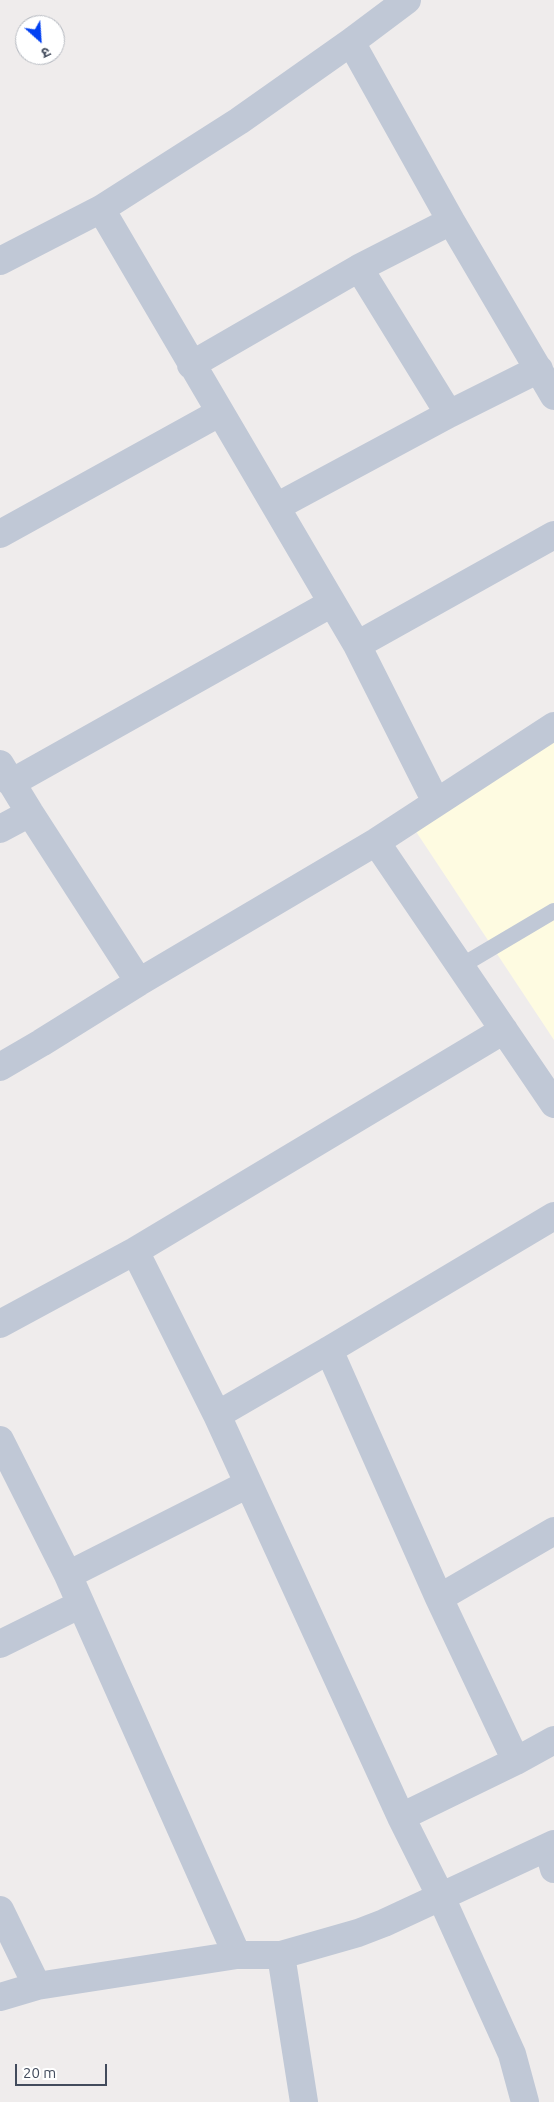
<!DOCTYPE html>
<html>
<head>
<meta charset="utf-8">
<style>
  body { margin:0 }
  #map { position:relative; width:554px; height:2102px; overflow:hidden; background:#efecec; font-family:Ubuntu,"Noto Sans Devanagari",sans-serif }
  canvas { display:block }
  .north { position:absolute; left:15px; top:15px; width:50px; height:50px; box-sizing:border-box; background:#fff; border:1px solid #b3b7be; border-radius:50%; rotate:154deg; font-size:14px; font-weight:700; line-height:20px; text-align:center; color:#424b5c }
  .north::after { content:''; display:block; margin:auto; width:18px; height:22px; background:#0240f2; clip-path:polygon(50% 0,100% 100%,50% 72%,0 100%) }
  .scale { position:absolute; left:15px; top:2064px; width:92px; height:22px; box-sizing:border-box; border:2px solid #424b5c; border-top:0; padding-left:6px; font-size:15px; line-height:18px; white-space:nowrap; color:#424b5c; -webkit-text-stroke:4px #fff; paint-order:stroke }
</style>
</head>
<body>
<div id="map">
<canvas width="554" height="2102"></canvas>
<div class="north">उ</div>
<div class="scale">20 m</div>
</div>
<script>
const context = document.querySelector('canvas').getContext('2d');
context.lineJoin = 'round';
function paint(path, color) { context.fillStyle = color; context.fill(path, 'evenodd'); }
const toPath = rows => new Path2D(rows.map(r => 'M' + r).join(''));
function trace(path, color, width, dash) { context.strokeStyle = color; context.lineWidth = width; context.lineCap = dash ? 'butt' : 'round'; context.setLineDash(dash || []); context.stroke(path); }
paint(toPath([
  [554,736,554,1040,413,827]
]), '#fefbe1');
trace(toPath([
  [461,966,554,911]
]), '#c0c8d6', 16);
trace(toPath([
  [351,42,451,221,554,396],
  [101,209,357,645,436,802],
  [0,261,101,209,239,121,351,42,407,0],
  [359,268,449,414],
  [191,365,359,268,451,221],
  [276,507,449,414,539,369],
  [0,534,219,413],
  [357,645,554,535],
  [0,764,30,813,139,982],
  [11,783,332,603],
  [0,829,30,813],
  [376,842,554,1104],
  [0,1067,41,1043,139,982,376,842,554,726],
  [135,1251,217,1415,401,1817,441,1897,512,2054,525,2102],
  [0,1324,135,1251,504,1030],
  [329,1350,439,1598,516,1761],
  [217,1415,329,1350,554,1216],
  [0,1440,68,1575,237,1955],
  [68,1575,248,1484],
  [439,1598,554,1531],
  [0,1644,81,1604],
  [401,1817,516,1761,554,1740],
  [548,1847,554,1869],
  [0,1910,37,1986],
  [281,1955,304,2102],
  [0,1997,37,1986,237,1955,281,1955,358,1933,384,1923,554,1844]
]), '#c0c8d6', 28);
</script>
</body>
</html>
